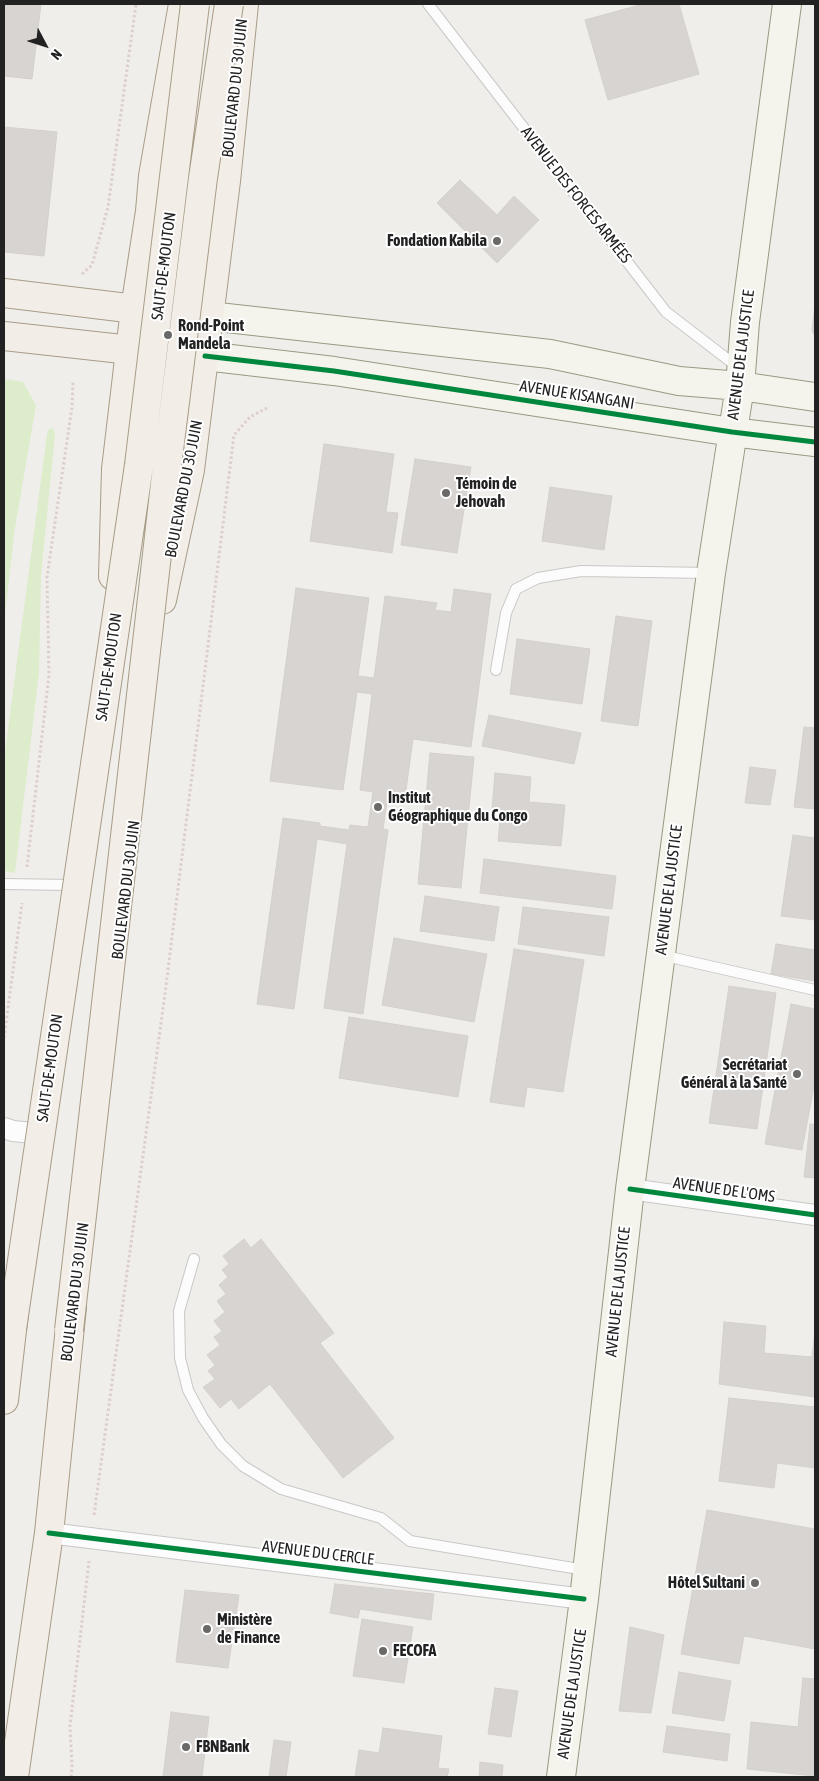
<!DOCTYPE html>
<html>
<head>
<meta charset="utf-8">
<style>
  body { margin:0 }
  #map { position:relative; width:819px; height:1781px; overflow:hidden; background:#f0eeeb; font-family:"Asap Condensed",sans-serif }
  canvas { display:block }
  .frame { position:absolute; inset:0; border:5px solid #222; pointer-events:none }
  .north { position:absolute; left:20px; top:20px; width:50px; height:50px; -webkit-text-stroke:4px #fff; paint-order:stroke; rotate:130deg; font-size:14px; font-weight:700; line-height:20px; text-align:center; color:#222 }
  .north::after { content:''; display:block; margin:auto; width:18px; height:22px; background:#222; clip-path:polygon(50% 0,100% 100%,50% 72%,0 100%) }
</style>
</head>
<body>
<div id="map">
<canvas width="819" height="1781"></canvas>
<div class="frame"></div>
<div class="north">N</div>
</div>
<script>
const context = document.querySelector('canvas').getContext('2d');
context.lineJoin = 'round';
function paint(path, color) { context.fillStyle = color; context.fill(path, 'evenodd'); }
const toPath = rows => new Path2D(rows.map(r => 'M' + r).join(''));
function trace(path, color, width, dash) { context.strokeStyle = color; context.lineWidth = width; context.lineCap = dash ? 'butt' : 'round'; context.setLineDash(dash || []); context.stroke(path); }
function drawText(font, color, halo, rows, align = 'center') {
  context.font = font + ' "Asap Condensed",sans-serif'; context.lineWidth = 4; context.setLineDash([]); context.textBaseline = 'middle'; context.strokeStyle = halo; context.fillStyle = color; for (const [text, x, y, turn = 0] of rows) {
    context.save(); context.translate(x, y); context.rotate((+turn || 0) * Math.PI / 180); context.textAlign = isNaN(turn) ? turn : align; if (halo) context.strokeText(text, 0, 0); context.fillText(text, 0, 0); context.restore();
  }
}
paint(toPath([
  [4,379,23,382,36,405,15,528,4,624],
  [53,428,55,434,41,576,39,673,15,873,4,871,4,759,47,434,49,429]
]), '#ddeccb');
const building = toPath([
  [4,4,41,4,32,79,4,76,4,4],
  [643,4,679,4,699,74,608,100,585,20,643,4],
  [4,127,57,132,44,256,4,252,4,127],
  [460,180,497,215,514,196,539,220,497,263,437,203,460,180],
  [815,304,815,336,812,331,815,304],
  [324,444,394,454,386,512,398,513,392,553,310,541,324,444],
  [415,459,471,467,457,553,401,545,415,459],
  [550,487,612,496,604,550,542,541,550,487],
  [296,588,369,598,358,676,374,678,385,596,437,603,435,610,451,612,454,589,491,594,471,747,413,739,405,797,388,794,383,829,388,830,363,1014,324,1008,347,844,317,839,294,1009,257,1004,283,818,320,823,320,826,349,830,350,825,368,827,373,792,360,790,372,694,357,692,343,790,270,781,296,588],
  [616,616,652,621,638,726,601,721,616,616],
  [517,639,590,649,582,704,510,694,517,639],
  [489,715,581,733,574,764,482,746,489,715],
  [804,727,815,728,815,809,794,807,804,727],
  [430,753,474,757,461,888,418,884,430,753],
  [750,767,776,770,770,805,745,803,750,767],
  [495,773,531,777,529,802,565,805,561,846,498,841,501,809,492,808,495,773],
  [793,835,815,838,815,920,781,916,793,835],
  [484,859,616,876,612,909,480,893,484,859],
  [425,896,499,907,494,941,420,931,425,896],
  [523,907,609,917,604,956,518,944,523,907],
  [394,938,487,954,474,1022,382,1005,394,938],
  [776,944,815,950,815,981,771,974,776,944],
  [514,949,584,960,563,1092,527,1087,524,1107,490,1102,514,949],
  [729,986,776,993,757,1129,709,1123,729,986],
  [791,1004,815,1009,815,1081,802,1150,765,1144,791,1004],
  [349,1017,468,1036,458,1097,339,1078,349,1017],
  [810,1124,815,1125,815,1178,804,1177,810,1124],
  [244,1239,251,1248,261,1239,334,1333,320,1343,394,1438,343,1478,270,1384,239,1409,231,1399,220,1408,203,1387,215,1379,208,1371,215,1365,207,1355,220,1345,214,1337,222,1331,214,1321,225,1312,217,1301,226,1294,219,1285,228,1277,222,1270,229,1264,223,1256,244,1239],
  [724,1322,766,1326,764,1353,812,1357,815,1331,815,1397,719,1384,724,1322],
  [729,1398,815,1407,815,1468,777,1463,774,1488,719,1481,729,1398],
  [707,1510,815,1529,815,1649,744,1636,739,1664,681,1654,707,1510],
  [335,1584,434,1594,431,1620,360,1609,358,1618,330,1613,335,1584],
  [185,1590,239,1595,228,1668,176,1662,185,1590],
  [362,1619,413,1627,404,1683,353,1676,362,1619],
  [630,1627,664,1635,651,1713,619,1711,630,1627],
  [679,1672,731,1681,724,1721,672,1713,679,1672],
  [803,1678,815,1679,815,1776,747,1769,751,1722,798,1727,803,1678],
  [495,1688,518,1691,511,1737,488,1734,495,1688],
  [171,1712,209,1717,202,1777,163,1777,171,1712],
  [667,1726,730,1734,727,1761,663,1752,667,1726],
  [383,1728,442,1736,438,1768,449,1769,447,1777,355,1777,359,1750,379,1753,383,1728],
  [274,1740,291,1742,286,1777,269,1777,274,1740],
  [480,1762,503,1765,502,1777,479,1777,480,1762]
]);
paint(building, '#d7d4d2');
trace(building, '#d3d0cc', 1);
const lane = toPath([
  [428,4,666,312,739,368],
  [496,670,506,613,516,589,538,578,581,571,710,573],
  [4,884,70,885],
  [661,955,815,990],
  [194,1259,179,1311,180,1358,188,1390,203,1418,221,1444,243,1466,281,1489,381,1518,410,1541,585,1570]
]);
const street = toPath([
  [4,1128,13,1131,33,1133],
  [630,1189,815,1215],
  [49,1533,584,1599]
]);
const secondary = toPath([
  [209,316,550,354,679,381,740,386,815,397],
  [205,356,334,371,732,432,815,442],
  [561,1777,584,1599,630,1189,711,573,740,386,745,322,787,4]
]);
const primary = toPath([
  [4,293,152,311],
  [4,336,149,352],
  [113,576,116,469,135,309,150,211,153,176,183,4],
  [162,600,190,470,226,181,244,4],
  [4,1400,15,1304],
  [14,1777,49,1533,72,1307]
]);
trace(lane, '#c9c8c7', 12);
trace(street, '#c9c8c7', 22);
trace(secondary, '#999a82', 30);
trace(primary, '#a79c86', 30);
trace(toPath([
  [82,274,92,265,108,207,136,4],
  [27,867,49,675,47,577,72,407,73,381],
  [4,1038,22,903],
  [94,1515,165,994,234,435,250,417,267,408],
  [71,1777,72,1766,70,1726,89,1561]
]), '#dccecd', 3, [2.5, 2.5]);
trace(lane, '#fdfcfc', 10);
trace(street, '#fdfcfc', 20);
trace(secondary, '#f4f4ed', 28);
trace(primary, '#f3ede7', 28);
const primaryBridge = toPath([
  [12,1329,139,465,195,4],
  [69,1330,167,466,203,178,229,4]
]);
trace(primaryBridge, '#a79c86', 30, []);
trace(primaryBridge, '#f3ede7', 28);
trace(toPath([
  [205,356,334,371,732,432,815,442],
  [630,1189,815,1215],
  [49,1533,584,1599]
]), '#00873e', 5);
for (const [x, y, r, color] of [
  [497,241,5,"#6a6968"],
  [168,335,5,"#6a6968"],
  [446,493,5,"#6a6968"],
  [378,807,5,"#6a6968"],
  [797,1074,5,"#6a6968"],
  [755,1583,5,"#6a6968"],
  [207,1629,5,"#6a6968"],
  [383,1651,5,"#6a6968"],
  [186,1747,5,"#6a6968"]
]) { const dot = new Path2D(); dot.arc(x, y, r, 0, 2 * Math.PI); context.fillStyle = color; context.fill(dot); trace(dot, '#fff', 2); }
drawText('16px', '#222', '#fff', [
  ["BOULEVARD DU 30 JUIN",235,88,-84],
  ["AVENUE DES FORCES ARMÉES",576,195,52],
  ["SAUT-DE-MOUTON",164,266,-83],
  ["AVENUE DE LA JUSTICE",741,355,-83],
  ["AVENUE KISANGANI",577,395,9],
  ["BOULEVARD DU 30 JUIN",184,489,-79],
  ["SAUT-DE-MOUTON",109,667,-82],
  ["BOULEVARD DU 30 JUIN",126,890,-83],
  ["AVENUE DE LA JUSTICE",669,890,-83],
  ["SAUT-DE-MOUTON",50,1068,-82],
  ["AVENUE DE L'OMS",724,1190,8],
  ["BOULEVARD DU 30 JUIN",75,1292,-83],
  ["AVENUE DE LA JUSTICE",618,1292,-84],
  ["AVENUE DU CERCLE",318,1553,7],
  ["AVENUE DE LA JUSTICE",572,1694,-82]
]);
drawText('bold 16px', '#222', '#fff', [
  ["Fondation Kabila",487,241,"right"],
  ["Rond-Point",178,326],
  ["Mandela",178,344],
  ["Témoin de",456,484],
  ["Jehovah",456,502],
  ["Institut",388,798],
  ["Géographique du Congo",388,816],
  ["Secrétariat",787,1065,"right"],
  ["Général à la Santé",787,1083,"right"],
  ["Hôtel Sultani",745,1583,"right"],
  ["Ministère",217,1620],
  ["de Finance",217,1638],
  ["FECOFA",393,1651],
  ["FBNBank",196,1747]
], 'left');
</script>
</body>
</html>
